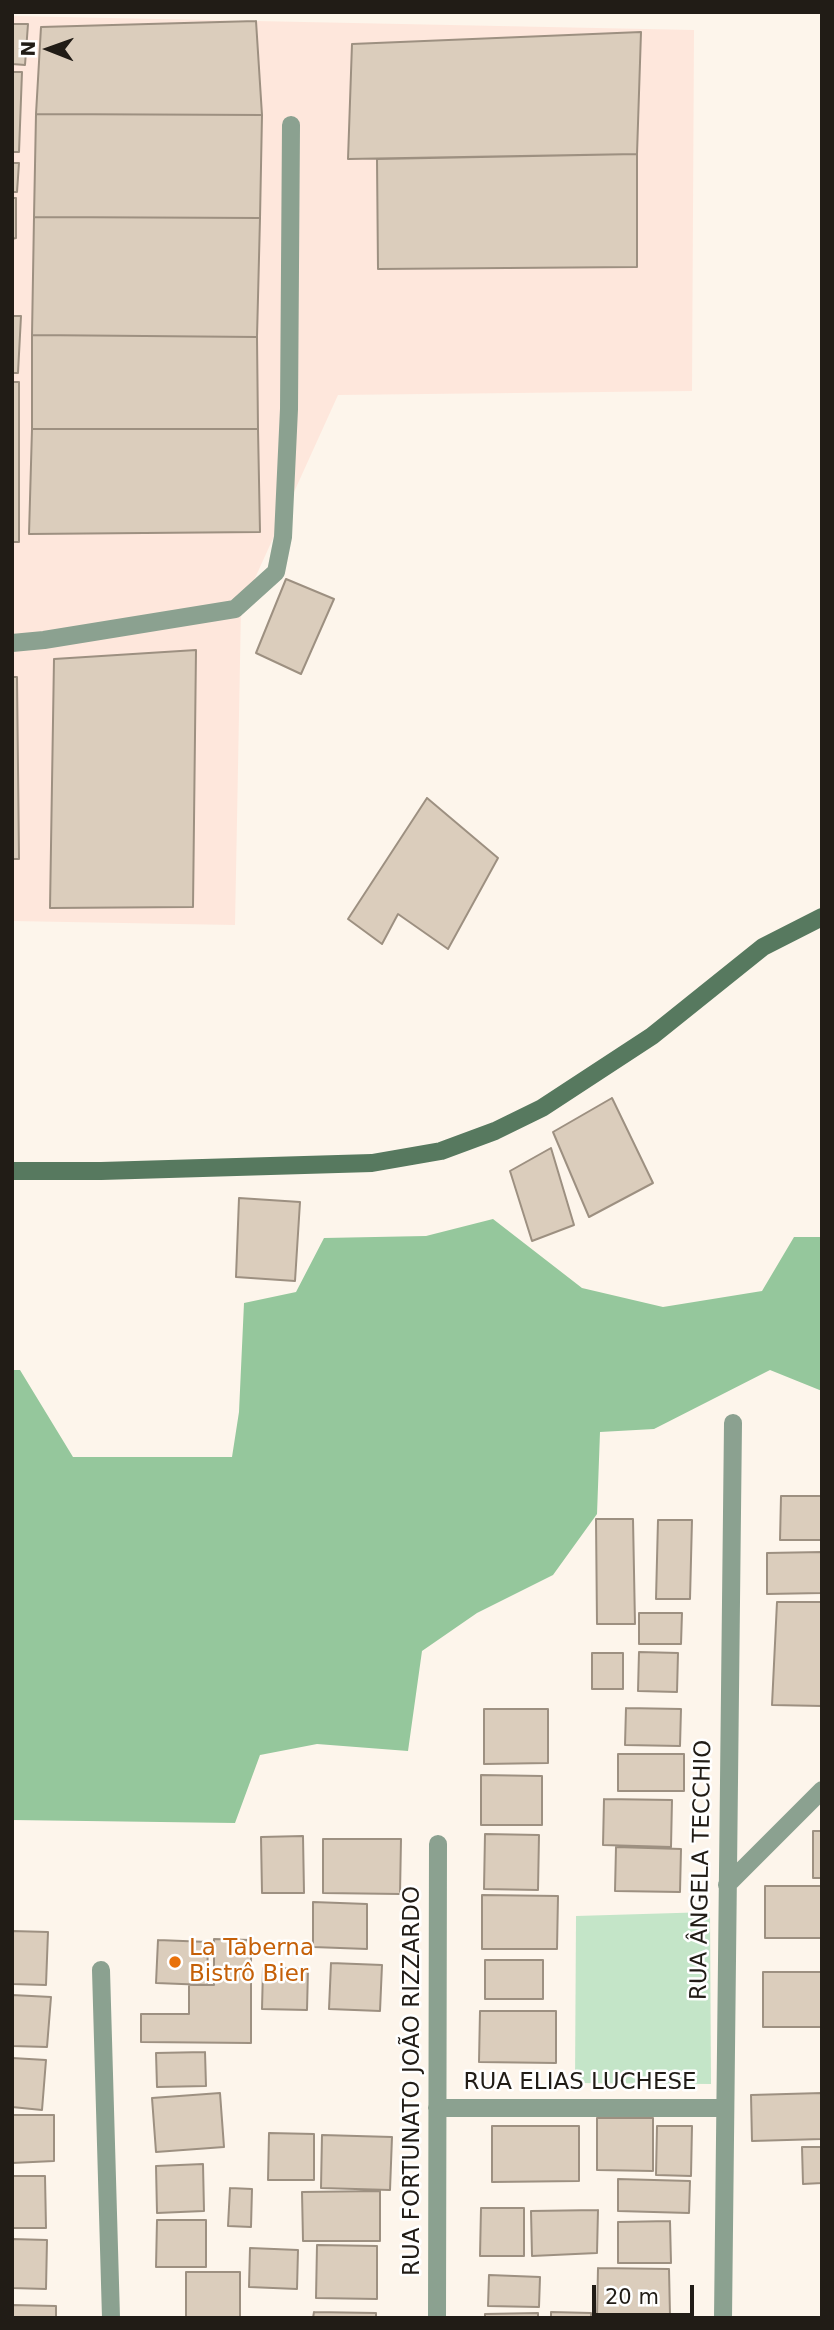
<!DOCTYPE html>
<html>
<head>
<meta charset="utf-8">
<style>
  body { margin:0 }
  #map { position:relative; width:834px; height:2330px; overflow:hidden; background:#fdf5eb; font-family:"DejaVu Sans",sans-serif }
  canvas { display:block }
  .frame { position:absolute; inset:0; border:14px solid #211c16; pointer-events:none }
  .north { position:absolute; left:14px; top:14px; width:70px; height:70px; -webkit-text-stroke:5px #fff; paint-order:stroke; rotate:271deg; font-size:19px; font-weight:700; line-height:28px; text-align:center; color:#211c16 }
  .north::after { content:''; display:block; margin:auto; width:24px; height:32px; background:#211c16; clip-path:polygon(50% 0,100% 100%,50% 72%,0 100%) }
  .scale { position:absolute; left:592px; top:2285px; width:102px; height:32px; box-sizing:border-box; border:4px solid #211c16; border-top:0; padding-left:9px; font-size:21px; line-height:24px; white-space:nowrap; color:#211c16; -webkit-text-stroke:5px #fff; paint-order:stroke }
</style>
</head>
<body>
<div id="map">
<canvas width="834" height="2330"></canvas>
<div class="frame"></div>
<div class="north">N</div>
<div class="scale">20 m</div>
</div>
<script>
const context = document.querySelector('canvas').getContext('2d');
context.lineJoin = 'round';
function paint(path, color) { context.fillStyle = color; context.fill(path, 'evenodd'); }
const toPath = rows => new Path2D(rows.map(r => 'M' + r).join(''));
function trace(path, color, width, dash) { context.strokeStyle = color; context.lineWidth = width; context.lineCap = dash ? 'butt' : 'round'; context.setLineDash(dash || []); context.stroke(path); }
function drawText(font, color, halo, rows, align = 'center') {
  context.font = font + ' "DejaVu Sans",sans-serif'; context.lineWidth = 5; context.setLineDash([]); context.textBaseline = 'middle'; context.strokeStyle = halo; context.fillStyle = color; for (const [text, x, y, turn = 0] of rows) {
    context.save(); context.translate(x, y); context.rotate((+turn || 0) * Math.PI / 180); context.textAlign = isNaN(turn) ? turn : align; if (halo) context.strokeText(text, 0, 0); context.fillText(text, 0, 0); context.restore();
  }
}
paint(toPath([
  [12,16,694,30,692,391,338,395,241,609,235,925,12,921]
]), '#fee7dc');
paint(toPath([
  [710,1912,711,2084,575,2083,576,1916]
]), '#c4e5c8');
paint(toPath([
  [493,1219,582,1288,663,1307,762,1291,794,1237,822,1237,822,1391,770,1370,654,1429,600,1432,597,1514,553,1575,477,1613,422,1651,408,1751,317,1744,260,1755,235,1823,12,1820,12,1370,20,1370,73,1457,232,1457,239,1412,244,1303,296,1292,324,1238,426,1236]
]), '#95c79c');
const building = toPath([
  [256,21,262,115,36,114,41,27,256,21],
  [12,24,28,24,25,65,12,64,12,24],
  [641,32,637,154,348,159,352,44,641,32],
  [12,72,22,72,19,152,12,152,12,72],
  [36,114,262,115,260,218,34,217,36,114],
  [637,154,637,267,378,269,377,159,637,154],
  [12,163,19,163,17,192,12,192,12,163],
  [12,198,16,198,16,238,12,239,12,198],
  [34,217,260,218,257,337,32,335,34,217],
  [12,316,21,316,18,373,12,373,12,316],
  [32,335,257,337,258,429,32,429,32,335],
  [12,382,19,382,19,542,12,542,12,382],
  [32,429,258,429,260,532,29,534,32,429],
  [286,579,334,599,301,674,256,653,286,579],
  [196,650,193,907,50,908,54,659,196,650],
  [12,677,17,677,19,859,12,859,12,677],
  [427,798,498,858,448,949,398,914,382,944,348,919,427,798],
  [612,1098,653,1183,589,1217,553,1132,612,1098],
  [551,1148,574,1225,532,1241,510,1171,551,1148],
  [239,1198,300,1202,295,1281,236,1277,239,1198],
  [781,1496,822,1496,822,1540,780,1540,781,1496],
  [596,1519,633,1519,635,1624,597,1624,596,1519],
  [658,1520,692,1520,690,1599,656,1599,658,1520],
  [822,1552,822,1593,767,1594,767,1553,822,1552],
  [777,1602,822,1602,822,1706,772,1705,777,1602],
  [639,1613,682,1613,681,1644,639,1644,639,1613],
  [639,1652,678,1653,677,1692,638,1691,639,1652],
  [592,1653,623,1653,623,1689,592,1689,592,1653],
  [626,1708,681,1709,680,1746,625,1745,626,1708],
  [484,1709,548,1709,548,1763,484,1764,484,1709],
  [618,1754,684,1754,684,1791,618,1791,618,1754],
  [481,1775,542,1776,542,1825,481,1825,481,1775],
  [604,1799,672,1800,671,1847,603,1845,604,1799],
  [813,1831,822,1831,822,1878,813,1878,813,1831],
  [485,1834,539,1835,538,1890,484,1889,485,1834],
  [303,1836,304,1893,262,1893,261,1837,303,1836],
  [323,1839,401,1839,400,1894,323,1893,323,1839],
  [616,1847,681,1849,680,1892,615,1891,616,1847],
  [765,1886,822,1886,822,1938,765,1938,765,1886],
  [482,1895,558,1896,557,1949,482,1949,482,1895],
  [313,1902,367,1904,367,1949,313,1947,313,1902],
  [12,1931,48,1932,46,1985,12,1984,12,1931],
  [214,1939,251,1940,251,2043,141,2042,141,2014,189,2014,189,1985,214,1985,214,1939],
  [158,1940,208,1942,207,1985,156,1983,158,1940],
  [485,1960,543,1960,543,1999,485,1999,485,1960],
  [331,1963,382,1965,380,2011,329,2009,331,1963],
  [263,1968,308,1969,307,2010,262,2009,263,1968],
  [763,1972,822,1972,822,2027,763,2027,763,1972],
  [12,1995,51,1997,47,2047,12,2046,12,1995],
  [480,2011,556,2011,556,2063,479,2062,480,2011],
  [205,2052,206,2086,157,2087,156,2053,205,2052],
  [12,2058,46,2060,42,2110,12,2107,12,2058],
  [220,2093,224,2147,156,2152,152,2098,220,2093],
  [822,2093,822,2139,752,2141,751,2095,822,2093],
  [12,2115,54,2115,54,2161,12,2163,12,2115],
  [597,2118,653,2118,653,2171,597,2170,597,2118],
  [492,2126,579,2126,579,2181,492,2182,492,2126],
  [657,2126,692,2126,691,2176,656,2175,657,2126],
  [269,2133,314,2134,314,2180,268,2180,269,2133],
  [322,2135,392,2137,390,2190,321,2188,322,2135],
  [802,2147,822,2147,822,2183,803,2184,802,2147],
  [203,2164,204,2211,157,2213,156,2166,203,2164],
  [12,2176,45,2176,46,2228,12,2228,12,2176],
  [618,2179,690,2181,689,2213,618,2211,618,2179],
  [230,2188,252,2189,251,2227,228,2226,230,2188],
  [380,2191,380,2241,303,2241,302,2192,380,2191],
  [481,2208,524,2208,524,2256,480,2256,481,2208],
  [598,2210,597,2253,532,2256,531,2211,598,2210],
  [157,2220,206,2220,206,2267,156,2267,157,2220],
  [670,2221,671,2263,618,2263,618,2222,670,2221],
  [12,2239,47,2240,46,2289,12,2288,12,2239],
  [317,2245,377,2246,377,2299,316,2298,317,2245],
  [250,2248,298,2250,297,2289,249,2287,250,2248],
  [598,2268,669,2269,670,2315,597,2318,598,2268],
  [186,2272,240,2272,240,2318,186,2318,186,2272],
  [489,2275,540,2277,539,2307,488,2306,489,2275],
  [12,2305,56,2306,56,2318,12,2318,12,2305],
  [314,2312,376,2313,376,2318,313,2318,314,2312],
  [551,2312,591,2313,591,2318,551,2318,551,2312],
  [538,2313,538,2318,485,2318,485,2314,538,2313]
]);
paint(building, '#dbcdbc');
trace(building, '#9d9081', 2);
trace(toPath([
  [12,643,44,640,235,609,276,572,283,537,289,409,291,125]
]), '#8ba190', 18);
trace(toPath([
  [727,1885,822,1790],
  [101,1970,111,2318],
  [437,2108,724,2108],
  [437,2318,438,1844],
  [723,2318,733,1423]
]), '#8ba190', 18);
trace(toPath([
  [12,1171,101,1171,372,1163,441,1151,495,1131,542,1108,652,1036,763,947,822,917]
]), '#57795f', 18);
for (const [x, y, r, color] of [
  [175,1962,7,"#e8710a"]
]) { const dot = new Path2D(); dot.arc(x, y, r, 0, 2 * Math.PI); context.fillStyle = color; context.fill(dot); trace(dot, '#fff', 2.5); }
drawText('23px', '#211c16', '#fff', [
  ["RUA ÂNGELA TECCHIO",702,1870,-89],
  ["RUA FORTUNATO JOÃO RIZZARDO",413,2081,-90],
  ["RUA ELIAS LUCHESE",580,2083]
]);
drawText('23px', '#c56008', '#fff', [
  ["La Taberna",189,1949],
  ["Bistrô Bier",189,1975]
], 'left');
</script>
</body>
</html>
